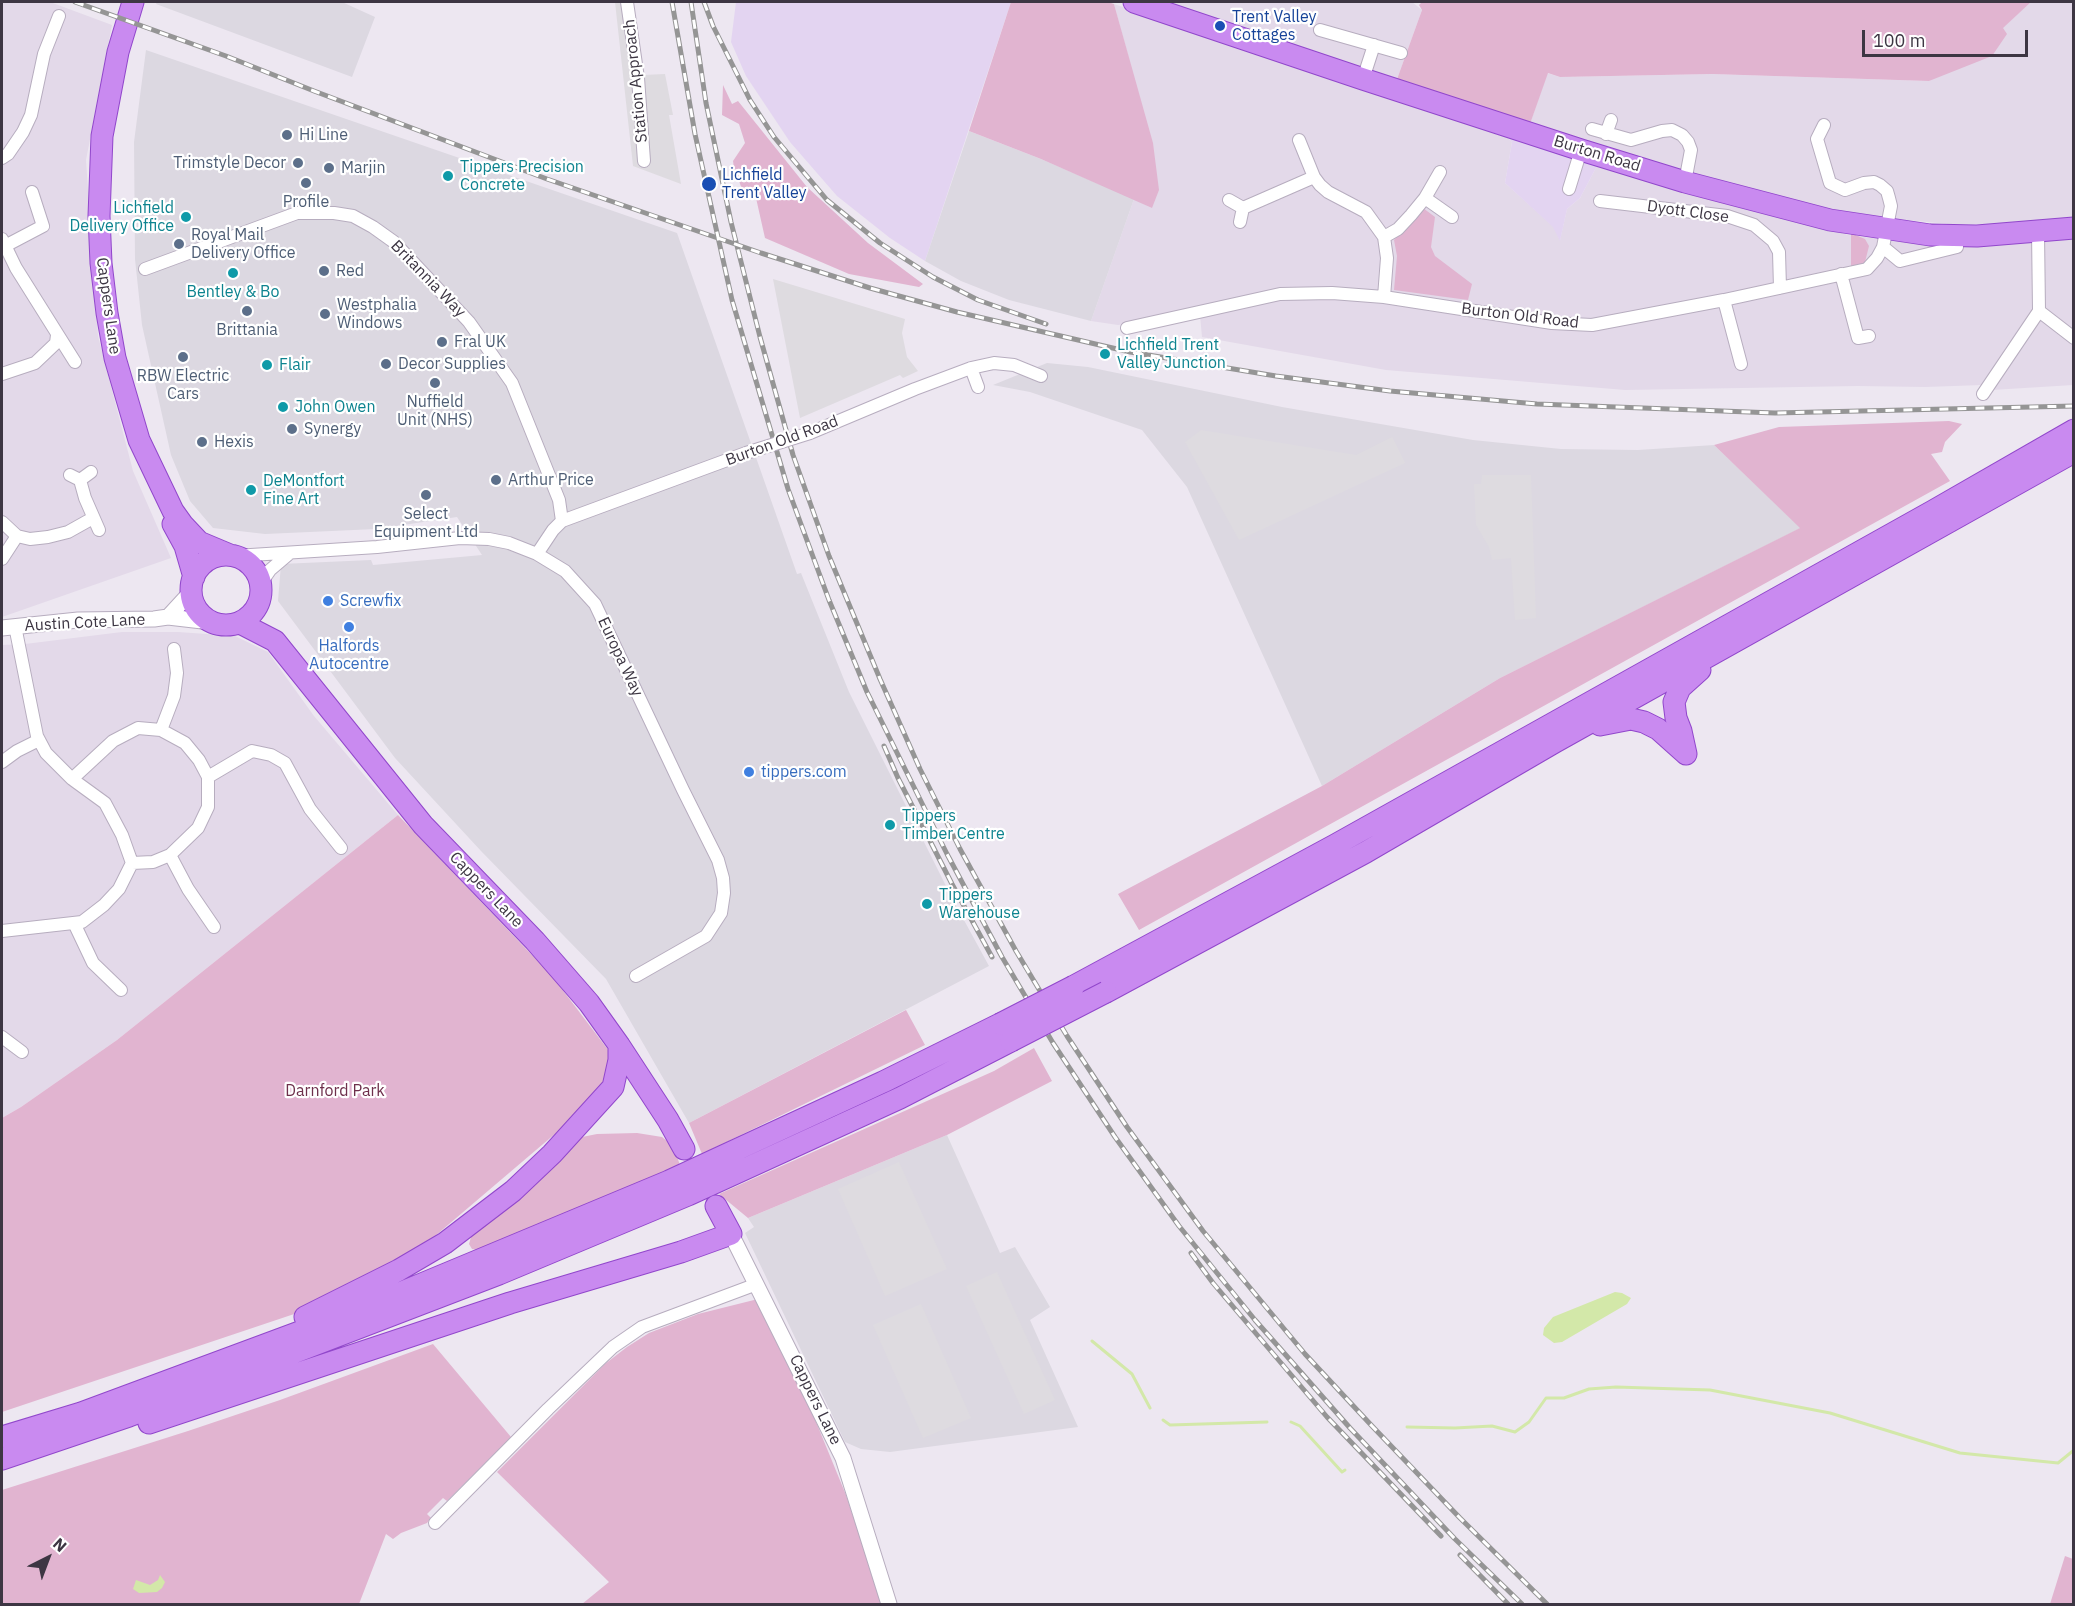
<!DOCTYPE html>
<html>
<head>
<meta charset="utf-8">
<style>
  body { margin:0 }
  #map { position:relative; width:2075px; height:1606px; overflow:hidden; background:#ede7f1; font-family:"IBM Plex Sans",sans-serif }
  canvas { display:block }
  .frame { position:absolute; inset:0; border:3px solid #3d3643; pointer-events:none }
  .north { position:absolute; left:18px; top:1528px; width:60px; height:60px; -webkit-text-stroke:4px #fff; paint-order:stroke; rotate:42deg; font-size:16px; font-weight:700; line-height:24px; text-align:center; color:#3d3643 }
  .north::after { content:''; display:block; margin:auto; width:21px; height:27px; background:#3d3643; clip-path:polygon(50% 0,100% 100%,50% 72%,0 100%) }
  .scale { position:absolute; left:1862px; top:30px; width:166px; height:27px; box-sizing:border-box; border:3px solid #3d3643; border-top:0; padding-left:8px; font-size:18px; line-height:21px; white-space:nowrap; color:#3d3643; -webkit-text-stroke:4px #fff; paint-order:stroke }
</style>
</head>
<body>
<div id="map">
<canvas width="2075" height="1606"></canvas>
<div class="frame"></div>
<div class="north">N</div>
<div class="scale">100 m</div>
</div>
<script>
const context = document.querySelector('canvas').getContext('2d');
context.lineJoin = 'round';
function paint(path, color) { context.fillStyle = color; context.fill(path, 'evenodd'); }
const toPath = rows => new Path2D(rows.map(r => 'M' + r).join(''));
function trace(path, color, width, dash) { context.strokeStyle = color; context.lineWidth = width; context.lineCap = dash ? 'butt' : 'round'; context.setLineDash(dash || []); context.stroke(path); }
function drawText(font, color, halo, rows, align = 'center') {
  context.font = font + ' "IBM Plex Sans",sans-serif'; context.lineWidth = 4.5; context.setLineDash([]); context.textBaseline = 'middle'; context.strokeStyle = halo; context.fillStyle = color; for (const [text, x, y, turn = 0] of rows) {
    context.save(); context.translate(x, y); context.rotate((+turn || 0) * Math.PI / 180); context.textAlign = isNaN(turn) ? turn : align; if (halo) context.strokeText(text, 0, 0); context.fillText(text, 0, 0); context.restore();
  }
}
paint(toPath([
  [2,2,50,2,112,25,86,160,98,336,133,471,171,558,2,617],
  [1163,2,1412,2,1422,10,1396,82],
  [2031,2,2073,2,2073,219,1993,224,1948,224,1867,216,1796,204,1530,124,1547,73,1560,77,1712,74,1929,81,2002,28],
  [1114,4,1502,132,1512,142,1505,183,1554,227,1560,240,1567,209,1580,198,1598,164,1848,235,1886,240,1922,242,2073,237,2073,385,1992,390,1982,385,1925,387,1858,386,1625,390,1386,370,1202,337,1200,315,1118,325,1091,321,1134,199,1152,208,1141,104],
  [122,632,178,632,235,636,268,652,314,716,398,815,117,1040,21,1107,2,1118,2,645,25,644]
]), '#e3d9e9');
paint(toPath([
  [736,2,1011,2,925,261,890,238,837,196,790,142,746,76,731,42],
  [1502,132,1598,164,1580,198,1567,209,1560,241,1553,227,1505,183,1512,142]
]), '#e3d4f1');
paint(toPath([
  [157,2,342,2,375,17,352,77,156,4],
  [146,50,677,233,797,574,801,573,849,692,953,900,989,966,689,1123,606,979,481,851,395,758,278,601,281,564,371,560,373,565,482,555,457,517,376,529,265,534,213,528,190,501,171,455,142,325,135,259,134,142],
  [969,131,1041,159,1134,199,1091,321,1009,300,961,281,925,261],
  [1047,363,1088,367,1282,407,1473,440,1561,449,1638,450,1714,445,1801,528,1500,678,1322,786,1187,487,1142,430,1030,392,993,385],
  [947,1135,1000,1253,1015,1247,1050,1307,1030,1320,1078,1427,890,1452,861,1449,845,1442,745,1233,754,1227,748,1218]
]), '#dcd8e1');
paint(toPath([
  [1011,2,1108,2,1114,4,1153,143,1159,190,1152,208,1041,159,969,131],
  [1422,2,2031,2,2003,28,2007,34,1992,56,1929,81,1712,74,1560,77,1548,73,1530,124,1396,82,1422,10,1419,5],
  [723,85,732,104,738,101,807,187,868,243,923,284,919,287,849,274,765,238,756,198,745,197,734,168,733,161,745,143,739,124,722,115],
  [1423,208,1435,217,1431,247,1435,256,1472,284,1468,300,1394,290,1397,256,1394,240],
  [1851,233,1865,239,1869,246,1865,262,1861,265,1851,267],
  [1949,421,1962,424,1945,442,1942,452,1931,454,1950,481,1139,930,1118,894,1322,786,1500,678,1800,528,1714,445,1779,427],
  [398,815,552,976,609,1051,612,1066,604,1085,576,1116,435,1236,324,1304,2,1412,2,1118,21,1107,117,1040],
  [906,1010,925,1045,702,1154,689,1123],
  [1034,1048,1052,1081,947,1135,748,1218,719,1194,994,1071],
  [637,1133,662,1137,673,1146,680,1165,479,1250,472,1249,469,1244,471,1237,552,1169,582,1137,597,1134],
  [758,1299,814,1417,846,1495,882,1604,582,1604,609,1582,497,1472,605,1364,627,1347,649,1333,698,1314],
  [433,1344,511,1437,447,1501,443,1498,427,1514,431,1518,427,1523,401,1533,393,1539,386,1534,359,1604,2,1604,2,1490,188,1431,280,1400],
  [2065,1556,2073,1559,2073,1604,2050,1604]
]), '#e1b4d0');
paint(toPath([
  [615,2,631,2,643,75,665,74,673,115,669,115,681,184,633,166],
  [773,279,905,319,902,333,907,357,918,371,903,378,900,375,800,418],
  [1201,430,1356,455,1392,437,1405,463,1239,540,1185,442],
  [1482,475,1531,475,1536,618,1515,620,1511,558,1492,560,1489,547,1476,525,1474,484,1481,484],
  [899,1162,947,1269,885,1296,838,1189],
  [997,1272,1055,1400,1024,1414,966,1286],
  [921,1304,971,1418,923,1438,873,1325]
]), '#dedbe0');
paint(toPath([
  [1615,1292,1622,1293,1631,1298,1627,1304,1562,1342,1554,1343,1543,1335,1544,1328,1553,1317],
  [160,1575,165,1582,162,1588,157,1592,139,1593,133,1589,136,1580,150,1585,158,1580]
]), '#d3e8a9');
trace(toPath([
  [1092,1341,1132,1374,1150,1408],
  [1163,1420,1170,1425,1267,1422],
  [1291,1422,1300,1426,1342,1472,1345,1470],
  [1407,1427,1455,1428,1492,1426,1515,1432,1529,1422,1546,1398,1564,1398,1589,1389,1616,1387,1710,1390,1830,1413,1960,1453,2058,1463,2074,1450],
  [2073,1604,2074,1604]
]), '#d3e8a9', 3);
const minor = toPath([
  [627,2,638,78,644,161],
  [1320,30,1401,53],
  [1363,79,1374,45],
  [1592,129,1631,140,1662,131,1672,130,1682,135,1688,142,1691,150,1685,182],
  [1606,134,1611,120],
  [1299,140,1314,177,1320,185,1328,192,1366,212,1384,237,1387,258,1384,297],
  [2,158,8,154,23,132,31,115,44,54,59,16],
  [1569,189,1581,150],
  [1425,198,1452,217],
  [1229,200,1243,208,1240,222],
  [1600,201,1727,216,1754,225,1773,241,1779,252,1780,288],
  [1243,208,1314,177],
  [1384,237,1398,229,1411,215,1425,198,1440,172],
  [2,239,16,268,75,362],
  [5,246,43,226,32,192],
  [1883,247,1900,261,1957,247],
  [145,269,297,213,334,213,353,216,373,227,394,242,469,322,512,383,559,500,562,521],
  [1841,274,1858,338,1869,336],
  [1724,300,1741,364],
  [2039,311,2074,338],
  [1127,328,1280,294,1332,293,1384,297,1552,323,1592,325,1724,300,1867,269,1877,258,1883,247,1891,206,1889,198,1887,191,1880,185,1874,182,1864,183,1845,190,1830,183,1817,139,1824,125],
  [971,368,978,387],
  [2,374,35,363,56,343,57,335],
  [1983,394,2039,311,2038,232],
  [810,433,915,389,971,368,994,363,1014,365,1041,376],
  [70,475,80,480,91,472],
  [80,480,85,498,99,530],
  [2,522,17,536,30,539,48,537,68,532,93,518],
  [537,554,553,530,562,521,746,453],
  [235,556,377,547,460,538,489,539,509,543,537,554,565,571,595,604,683,790,718,860,723,878,724,893,721,913,706,936,636,976],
  [2,559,17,536],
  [261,583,270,570,290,553],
  [161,730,174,696,177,673,174,649],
  [2,762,17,751,39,740],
  [208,777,252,751,271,755,285,763,310,809,341,848],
  [72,779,113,741,138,728,161,730,185,743,199,760,208,777,208,807,198,828,170,855,153,862,132,863],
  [170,855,188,889,214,927],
  [74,923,93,963,121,990],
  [2,931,82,922,104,905,119,889,132,863,122,835,105,803,72,779,46,753,37,736,15,626],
  [2,1037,22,1052],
  [435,1523,548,1409,613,1347,642,1327,757,1284]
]);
const tertiary = toPath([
  [168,617,191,592],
  [2,628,78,620,154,619,168,617,211,622],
  [731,1234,843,1458,889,1604]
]);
const trunk = toPath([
  [133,2,118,52,102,136,99,216,101,263,107,313,115,358,139,440,173,511,183,525,199,542,230,555],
  [1134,2,1363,79,1581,150,1685,182,1830,220,1930,235,1977,236,2074,228],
  [173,524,185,546,194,577],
  '191 590a35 35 0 1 1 70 0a35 35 0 1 1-70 0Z',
  [240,623,275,641,423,825,535,941,589,1003,619,1045,668,1120,684,1149],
  [1600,725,1631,719,1644,722,1658,729,1686,754],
  [1686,754,1681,731,1676,718,1674,702,1680,688,1700,670],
  [1074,986,1335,845,1933,511,2074,430],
  [1106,992,1366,852,1555,742,2074,452],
  [305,1317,399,1270,445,1243,513,1191,552,1154,613,1087,619,1060,619,1045],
  [149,1423,510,1303,681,1252,731,1234,716,1206],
  [2,1437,81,1413,364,1308,669,1181,883,1082,1000,1024],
  [2,1459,129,1416,499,1274,688,1195,900,1098,1011,1041]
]);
trace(minor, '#b7adbf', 14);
trace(tertiary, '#b7adbf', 17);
trace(trunk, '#9147cb', 23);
trace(minor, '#fff', 12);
trace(tertiary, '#fff', 15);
trace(trunk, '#c98af0', 21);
const rail = toPath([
  [75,2,226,56,314,91,547,179,761,253,870,288,957,312,1130,352,1276,376,1390,391,1537,404,1775,413,2074,406],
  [672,2,695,134,732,300,788,489,829,600,867,692,947,854,1002,957,1053,1043,1115,1137,1179,1226,1255,1320,1350,1428,1455,1539,1522,1604],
  [691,2,706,103,731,222,760,337,793,455,829,556,880,679,920,769,960,849,1016,951,1067,1036,1127,1127,1203,1231,1305,1354,1372,1426,1460,1518,1547,1604],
  [704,2,713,26,750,100,774,137,827,200,880,243,933,277,978,300,1046,324],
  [884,746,898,778,952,884,992,957],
  [1191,1253,1213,1283,1327,1417,1441,1536],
  [1460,1555,1508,1604]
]);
trace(rail, '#959595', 5);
trace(rail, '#fff', 3, [9]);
const minorBridge = toPath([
  [746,453,810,433]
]);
const trunkBridge = toPath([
  [1000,1024,1074,986],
  [1011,1041,1106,992]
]);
trace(minorBridge, '#b7adbf', 14, []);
trace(trunkBridge, '#9147cb', 23, []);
trace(minorBridge, '#fff', 12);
trace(trunkBridge, '#c98af0', 21);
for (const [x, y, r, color] of [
  [1220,26,6,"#1a4fb4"],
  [287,135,6,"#5c6f8a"],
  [298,163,6,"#5c6f8a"],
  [329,168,6,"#5c6f8a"],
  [448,176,6,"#0f9aa8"],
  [306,183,6,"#5c6f8a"],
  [709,184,8,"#1a4fb4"],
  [186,217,6,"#0f9aa8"],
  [179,244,6,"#5c6f8a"],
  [324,271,6,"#5c6f8a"],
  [233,273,6,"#0f9aa8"],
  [247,311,6,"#5c6f8a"],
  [325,314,6,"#5c6f8a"],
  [442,342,6,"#5c6f8a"],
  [1105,354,6,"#0f9aa8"],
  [183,357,6,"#5c6f8a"],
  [386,364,6,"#5c6f8a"],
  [267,365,6,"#0f9aa8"],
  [435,383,6,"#5c6f8a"],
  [283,407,6,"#0f9aa8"],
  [292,429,6,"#5c6f8a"],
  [202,442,6,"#5c6f8a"],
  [496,480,6,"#5c6f8a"],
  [251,490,6,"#0f9aa8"],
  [426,495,6,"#5c6f8a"],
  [328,601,6,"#3f7fe0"],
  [349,627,6,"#3f7fe0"],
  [749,772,6,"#3f7fe0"],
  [890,825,6,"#0f9aa8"],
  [927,904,6,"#0f9aa8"]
]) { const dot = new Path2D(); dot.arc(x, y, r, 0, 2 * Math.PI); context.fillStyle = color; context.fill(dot); trace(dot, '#fff', 2); }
drawText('16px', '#164399', '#fff', [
  ["Trent Valley",1232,17],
  ["Cottages",1232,35],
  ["Lichfield",722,175],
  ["Trent Valley",722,193]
], 'left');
drawText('16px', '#3d3643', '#fff', [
  ["Station Approach",636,81,-96],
  ["Burton Road",1597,154,17],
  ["Dyott Close",1688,212,8],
  ["Britannia Way",428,279,46],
  ["Cappers Lane",108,306,82],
  ["Burton Old Road",1520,316,7],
  ["Burton Old Road",782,441,-20],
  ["Austin Cote Lane",85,623,-3],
  ["Europa Way",620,657,65],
  ["Cappers Lane",486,890,46],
  ["Cappers Lane",815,1400,64]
]);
drawText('16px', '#4e5e75', '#fff', [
  ["Hi Line",299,135],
  ["Trimstyle Decor",286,163,"right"],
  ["Marjin",341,168],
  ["Profile",306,202,"center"],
  ["Royal Mail",191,235],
  ["Delivery Office",191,253],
  ["Red",336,271],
  ["Westphalia",337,305],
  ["Windows",337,323],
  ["Brittania",247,330,"center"],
  ["Fral UK",454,342],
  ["Decor Supplies",398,364],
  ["RBW Electric",183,376,"center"],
  ["Cars",183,394,"center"],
  ["Nuffield",435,402,"center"],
  ["Unit (NHS)",435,420,"center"],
  ["Synergy",304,429],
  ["Hexis",214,442],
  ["Arthur Price",508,480],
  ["Select",426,514,"center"],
  ["Equipment Ltd",426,532,"center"]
], 'left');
drawText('16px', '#0d838f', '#fff', [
  ["Tippers Precision",460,167],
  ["Concrete",460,185],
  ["Lichfield",174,208,"right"],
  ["Delivery Office",174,226,"right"],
  ["Bentley & Bo",233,292,"center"],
  ["Lichfield Trent",1117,345],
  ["Valley Junction",1117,363],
  ["Flair",279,365],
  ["John Owen",295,407],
  ["DeMontfort",263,481],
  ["Fine Art",263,499],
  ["Tippers",902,816],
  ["Timber Centre",902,834],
  ["Tippers",939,895],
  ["Warehouse",939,913]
], 'left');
drawText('16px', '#366cbe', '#fff', [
  ["Screwfix",340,601],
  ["Halfords",349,646,"center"],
  ["Autocentre",349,664,"center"],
  ["tippers.com",761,772]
], 'left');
drawText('16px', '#6e304c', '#fff', [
  ["Darnford Park",335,1091]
]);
</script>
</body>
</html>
